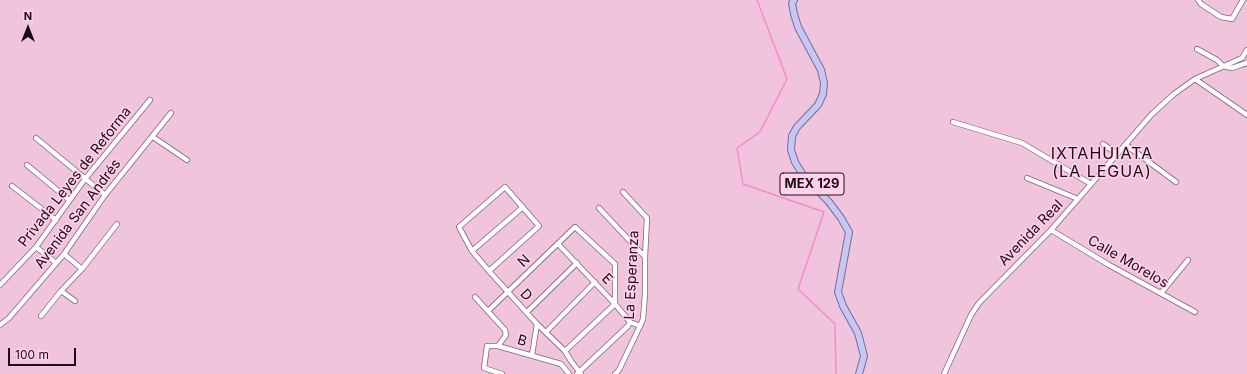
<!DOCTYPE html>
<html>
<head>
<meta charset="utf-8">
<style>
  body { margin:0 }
  #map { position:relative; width:1247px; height:374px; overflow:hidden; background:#f1c4dd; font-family:Inter,sans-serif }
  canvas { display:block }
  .north { position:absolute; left:8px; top:8px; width:40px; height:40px; -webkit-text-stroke:3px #ffd1eb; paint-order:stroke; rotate:0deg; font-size:11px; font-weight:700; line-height:16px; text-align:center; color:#1b0c15 }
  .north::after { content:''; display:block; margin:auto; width:14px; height:18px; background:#1b0c15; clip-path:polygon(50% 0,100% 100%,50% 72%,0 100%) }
  .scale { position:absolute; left:8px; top:348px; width:68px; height:18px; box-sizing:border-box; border:2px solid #1b0c15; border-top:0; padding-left:5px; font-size:12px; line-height:14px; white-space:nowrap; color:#1b0c15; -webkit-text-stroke:3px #ffd1eb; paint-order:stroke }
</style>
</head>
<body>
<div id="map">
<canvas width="1247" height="374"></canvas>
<div class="north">N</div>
<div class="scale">100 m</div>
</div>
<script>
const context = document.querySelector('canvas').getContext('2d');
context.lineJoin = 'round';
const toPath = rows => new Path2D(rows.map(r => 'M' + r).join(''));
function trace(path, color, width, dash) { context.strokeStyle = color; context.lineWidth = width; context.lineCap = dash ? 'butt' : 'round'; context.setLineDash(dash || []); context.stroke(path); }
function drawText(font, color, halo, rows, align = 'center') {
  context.font = font + ' Inter,sans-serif'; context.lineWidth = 3; context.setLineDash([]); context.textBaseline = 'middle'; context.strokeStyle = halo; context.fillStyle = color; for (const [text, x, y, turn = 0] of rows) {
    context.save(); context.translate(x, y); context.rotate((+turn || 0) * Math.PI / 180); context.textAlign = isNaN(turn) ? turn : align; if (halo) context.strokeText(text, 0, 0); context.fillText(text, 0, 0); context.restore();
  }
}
trace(toPath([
  [757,0,787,79,760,132,737,148,743,184,824,212,798,289,835,324,836,374]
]), '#fc86d0', 1.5);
const minor = toPath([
  [1198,0,1201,4,1221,17,1232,19,1243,0],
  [1197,49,1217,60,1223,66,1232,68,1247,63],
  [1195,79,1247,115],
  [953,122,1022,143,1091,184],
  [153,137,187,160],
  [36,138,105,195],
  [1103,144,1117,154],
  [1126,145,1176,182],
  [27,165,69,200],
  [1027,178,1078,199],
  [12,186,56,220],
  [599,208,645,257],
  [1051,230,1109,265,1195,312],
  [558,244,615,304,630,322,640,326],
  [36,247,56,263],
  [472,251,523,207],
  [64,254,82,269],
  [489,271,539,226,505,187,459,227,472,251,489,271,537,324,565,351,571,361,581,374],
  [0,285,36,247,85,179,150,100],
  [61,291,75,301],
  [1161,293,1188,260],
  [475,297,505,330,506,335,498,346],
  [488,311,575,227,615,264,615,304,565,351],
  [527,312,577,263],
  [41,316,61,291,82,269,117,224],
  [0,325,9,318,64,254,105,195,171,113],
  [546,332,595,282],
  [532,355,537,324],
  [502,374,484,368,487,346,498,346,561,364,569,374],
  [577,374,628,326,630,322],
  [615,374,619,370,640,326,643,319,645,294,645,257,647,218,623,192],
  [944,374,971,315,979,303,1051,230,1152,114,1174,94,1195,79,1242,58,1247,50]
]);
const major = toPath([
  [794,0,792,3,794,14,798,27,821,70,824,83,823,94,818,105,797,127,792,136,791,150,795,162,803,175,829,202,841,218,849,232,838,292,843,306,858,333,864,356,859,374]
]);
trace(minor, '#865f76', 6);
trace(major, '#736e9f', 8);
trace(minor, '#fff', 4.5);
trace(major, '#c7c7f2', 6);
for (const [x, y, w] of [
  [812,184,64]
]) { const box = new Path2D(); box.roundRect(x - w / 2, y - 11, w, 22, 3); context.fillStyle = '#ffd1eb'; context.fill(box); trace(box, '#1b0c15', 1); }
drawText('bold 13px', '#1b0c15', null, [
  ["MEX 129",812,184]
]);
drawText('14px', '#1b0c15', '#ffd1eb', [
  ["Privada Leyes de Reforma",75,177,-52],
  ["Avenida San Andrés",78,214,-53],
  ["Avenida Real",1031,233,-46],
  ["N",524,261,-44],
  ["Calle Morelos",1128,262,30],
  ["La Esperanza",632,275,-87],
  ["E",607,279,46],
  ["D",526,295,47],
  ["B",522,341,16]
]);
context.letterSpacing = '1px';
drawText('16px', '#1b0c15', '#ffd1eb', [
  ["IXTAHUIATA",1102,154],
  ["(LA LEGUA)",1102,172]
]);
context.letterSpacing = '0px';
</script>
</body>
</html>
